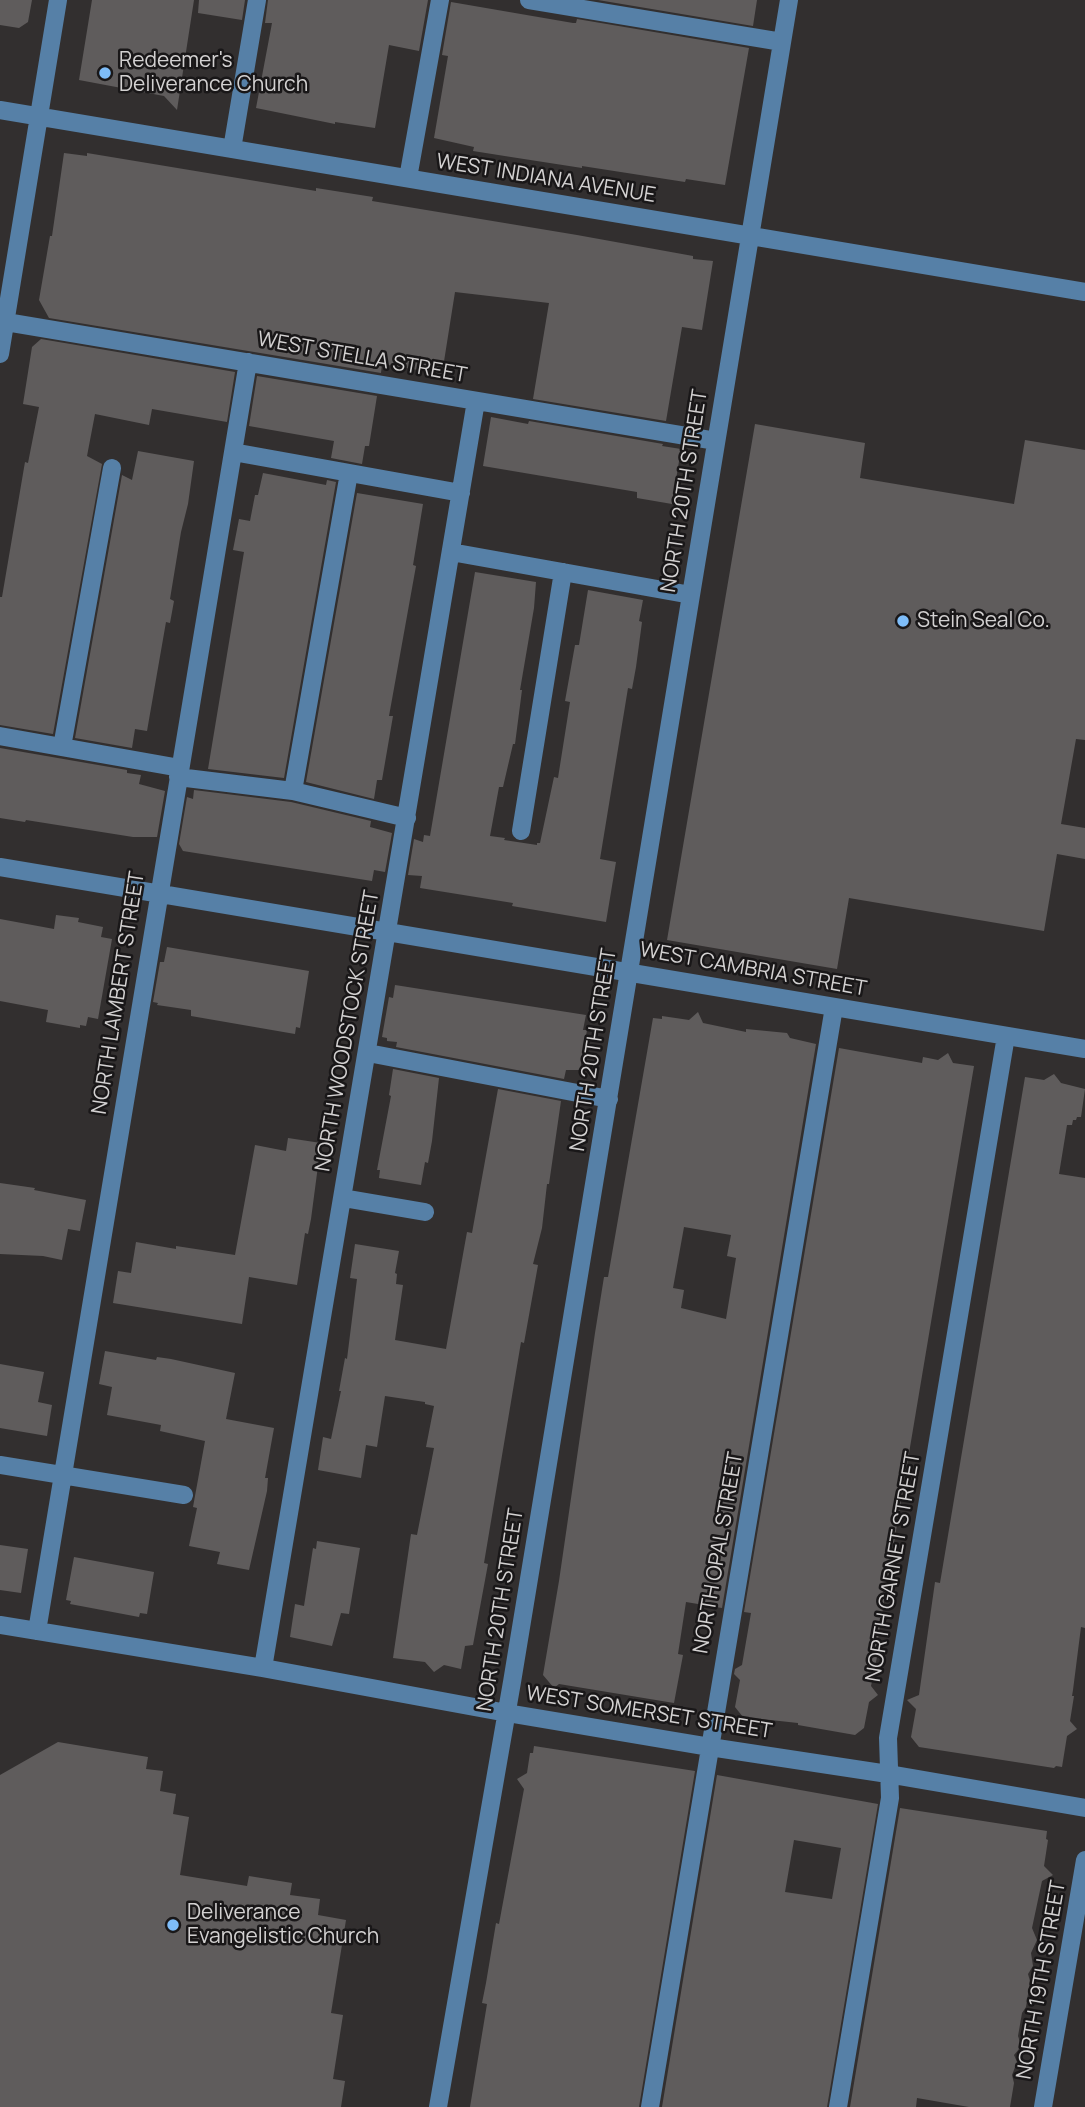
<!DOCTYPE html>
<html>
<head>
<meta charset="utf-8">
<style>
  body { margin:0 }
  canvas { display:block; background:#322f2f }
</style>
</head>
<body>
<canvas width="1085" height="2107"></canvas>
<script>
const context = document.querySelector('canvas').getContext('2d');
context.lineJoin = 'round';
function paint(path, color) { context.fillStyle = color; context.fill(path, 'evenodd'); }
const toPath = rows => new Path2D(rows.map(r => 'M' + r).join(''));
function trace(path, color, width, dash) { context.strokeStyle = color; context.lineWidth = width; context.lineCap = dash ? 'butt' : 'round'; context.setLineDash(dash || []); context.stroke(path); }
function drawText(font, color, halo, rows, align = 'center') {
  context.font = font + ' Manrope,sans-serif'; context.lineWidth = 5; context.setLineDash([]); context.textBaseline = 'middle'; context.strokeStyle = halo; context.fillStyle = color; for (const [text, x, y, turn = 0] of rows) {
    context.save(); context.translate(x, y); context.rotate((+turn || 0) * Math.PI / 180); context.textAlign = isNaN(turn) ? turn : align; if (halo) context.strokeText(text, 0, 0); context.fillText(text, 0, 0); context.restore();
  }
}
paint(toPath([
  [0,0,32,0,28,22,19,28,0,25],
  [92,0,194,0,177,110,164,96,79,80],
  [199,0,245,0,242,20,198,13],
  [268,0,428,0,419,51,389,45,375,128,335,122,335,124,256,108,272,23,265,23],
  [598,0,757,0,753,26],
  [451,2,573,23,576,23,577,19,749,48,725,185,686,179,685,182,582,166,582,168,511,157,473,151,474,147,434,138,448,56,442,55],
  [64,153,87,156,87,153,316,191,316,188,373,197,372,201,577,235,693,256,693,259,713,261,702,330,682,327,666,421,533,399,549,303,455,292,442,374,382,364,381,373,49,318,39,300,50,236,52,236],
  [41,339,235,372,227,422,152,409,149,425,95,414,87,456,102,464,53,734,0,725,0,597,2,597,25,462,28,463,39,407,23,404,32,347],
  [257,376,377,396,369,446,365,446,362,464,331,458,334,441,249,426],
  [491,417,528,424,529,421,663,444,662,446,681,449,672,504,637,498,637,492,483,466],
  [755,424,865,443,860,478,1014,504,1025,440,1085,450,1085,740,1076,739,1061,824,1085,828,1085,859,1057,854,1044,931,849,898,837,969,667,940],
  [138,451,194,461,188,504,181,532,170,599,174,601,170,623,166,622,147,731,135,729,132,748,75,738,122,475,132,480],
  [263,473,326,485,327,480,336,482,284,778,208,769,244,552,233,550,239,519,250,521,255,495,258,495],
  [357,493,423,504,413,565,416,566,389,716,393,716,382,780,377,780,374,799,306,782],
  [475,572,536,582,534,608,520,690,522,690,515,744,513,744,503,787,499,787,490,836,505,838,504,840,537,845,537,843,540,843,554,777,558,778,570,702,565,701,575,645,579,645,588,590,643,600,639,621,642,622,636,667,632,689,628,688,600,859,616,862,606,922,512,906,513,903,420,888,422,876,408,875,414,839,423,842,424,835,430,836],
  [0,748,127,770,127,773,141,775,139,784,165,791,157,837,133,837,26,820,25,822,0,818],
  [194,790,291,802,371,821,370,827,392,833,385,872,374,870,372,881,183,851,179,844,187,797,193,799],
  [56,915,79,918,78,922,103,927,101,937,112,939,98,1019,88,1017,86,1026,80,1025,80,1028,46,1022,48,1010,0,1001,0,919,54,929],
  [167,947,309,971,300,1028,296,1027,295,1034,191,1016,191,1010,157,1005,158,1003,153,1002,160,962,164,962],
  [395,985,586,1015,583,1030,587,1030,580,1070,566,1070,564,1079,396,1047,397,1042,387,1041,387,1038,382,1037,389,997,393,998],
  [698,1012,703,1023,746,1032,746,1029,787,1033,790,1038,816,1044,722,1608,686,1602,678,1654,683,1655,674,1703,559,1684,554,1688,543,1675,559,1581,595,1333,604,1277,608,1277,653,1018,662,1019,662,1016,689,1020],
  [684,1227,731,1235,727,1256,736,1258,726,1319,681,1308,684,1290,673,1288],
  [839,1048,922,1063,923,1057,938,1060,948,1053,953,1063,974,1066,882,1614,876,1651,878,1652,871,1686,878,1695,869,1702,864,1728,855,1735,798,1725,798,1723,743,1717,735,1707,740,1680,734,1674,735,1669,742,1665,751,1613,744,1612],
  [393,1069,439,1078,432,1141,428,1163,425,1162,421,1185,379,1178,380,1170,377,1170,391,1096,389,1095],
  [1054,1074,1061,1083,1085,1089,1081,1117,1077,1117,1076,1120,1073,1120,1072,1125,1067,1125,1059,1174,1085,1178,1085,1628,1081,1627,1073,1690,1072,1696,1074,1696,1070,1721,1077,1729,1067,1736,1062,1767,1056,1766,1054,1768,919,1747,911,1737,916,1709,907,1700,919,1695,935,1582,940,1583,1025,1077,1044,1080],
  [498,1089,561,1101,549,1184,547,1184,542,1228,533,1264,538,1265,524,1343,521,1342,484,1563,488,1564,473,1645,465,1646,461,1669,444,1665,434,1672,425,1662,393,1658,411,1534,417,1535,434,1448,426,1447,434,1406,425,1404,425,1402,385,1396,377,1447,366,1445,361,1478,318,1470,323,1437,331,1439,341,1391,339,1391,345,1358,347,1359,357,1279,350,1278,355,1244,399,1251,395,1273,397,1274,396,1284,403,1285,395,1340,446,1349,467,1232,472,1233],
  [288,1138,321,1143,311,1219,308,1234,305,1233,297,1285,249,1277,242,1324,113,1303,118,1271,131,1273,136,1242,176,1249,176,1246,235,1255,255,1145,286,1151],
  [0,1183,35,1188,34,1190,86,1200,80,1231,68,1229,62,1260,43,1256,0,1254],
  [105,1351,156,1360,157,1357,171,1359,235,1373,226,1419,274,1428,265,1478,268,1478,267,1491,249,1570,217,1564,220,1552,189,1546,197,1508,193,1507,205,1441,160,1431,161,1425,107,1415,112,1387,99,1384],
  [0,1364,44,1372,38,1402,52,1405,47,1436,0,1428],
  [317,1541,360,1548,349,1614,341,1613,332,1646,290,1637,295,1604,304,1606,313,1548,316,1549],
  [0,1545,28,1549,21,1593,0,1590],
  [74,1557,154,1572,147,1614,140,1613,139,1617,70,1604,71,1601,66,1600],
  [58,1742,148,1757,146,1769,163,1771,160,1791,176,1794,173,1814,189,1817,180,1875,247,1886,249,1876,292,1883,290,1895,320,1899,318,1915,346,1920,331,2013,343,2015,333,2079,345,2081,341,2107,0,2107,0,1775],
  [534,1746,695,1771,639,2107,470,2107,487,2004,482,2003,486,1983,496,1923,499,1924,524,1789,517,1779,527,1773,530,1753,533,1753],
  [717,1775,878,1804,827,2107,662,2107],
  [794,1840,841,1848,832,1899,785,1892],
  [900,1808,1047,1831,1046,1839,1048,1840,1044,1866,1053,1875,1042,1881,1032,1928,1037,1940,1031,1953,1033,1966,1028,1974,1030,1981,1026,2007,1022,2013,1018,2036,1020,2042,1019,2049,1014,2055,1017,2062,1012,2075,1014,2083,1010,2107,969,2107,917,2098,916,2107,850,2107]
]), '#5f5c5c');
trace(toPath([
  [529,0,782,42],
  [0,110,1085,292],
  [232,149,257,0],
  [408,178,440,0],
  [0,321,716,441],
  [0,354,58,0],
  [233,452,461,493],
  [451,552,691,595],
  [0,736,180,768],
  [62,747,112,468],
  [178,777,293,791,407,818],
  [293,791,349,473],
  [521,831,563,572],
  [0,867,1085,1049],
  [368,1053,609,1099],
  [343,1198,425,1212],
  [0,1465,184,1495],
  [0,1625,263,1668,507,1713,710,1747,888,1774,1085,1808],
  [37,1631,248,362],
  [263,1668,476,401],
  [438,2107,512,1682,789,0],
  [650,2107,834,1007],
  [838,2107,890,1798,888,1738,1006,1036],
  [1043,2107,1085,1860]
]), '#5680a7', 18);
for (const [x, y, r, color] of [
  [105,73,7,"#7ebdf9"],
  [903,621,7,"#7ebdf9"],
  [173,1925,7,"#7ebdf9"]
]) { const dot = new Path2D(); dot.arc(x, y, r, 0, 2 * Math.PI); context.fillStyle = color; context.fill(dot); trace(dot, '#191718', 2.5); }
drawText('21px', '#d3d1d1', '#191718', [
  ["Redeemer's",119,61],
  ["Deliverance Church",119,85],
  ["Stein Seal Co.",917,621],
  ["Deliverance",187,1913],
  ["Evangelistic Church",187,1937]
], 'left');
drawText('21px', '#d3d1d1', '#191718', [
  ["WEST INDIANA AVENUE",546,179,9],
  ["WEST STELLA STREET",362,358,10],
  ["NORTH 20TH STREET",685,491,-81],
  ["WEST CAMBRIA STREET",753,970,10],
  ["NORTH LAMBERT STREET",119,993,-81],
  ["NORTH WOODSTOCK STREET",348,1031,-80],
  ["NORTH 20TH STREET",594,1050,-81],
  ["NORTH OPAL STREET",719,1553,-80],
  ["NORTH GARNET STREET",894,1567,-80],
  ["NORTH 20TH STREET",501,1610,-81],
  ["WEST SOMERSET STREET",649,1713,9],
  ["NORTH 19TH STREET",1042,1980,-80]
]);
</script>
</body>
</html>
